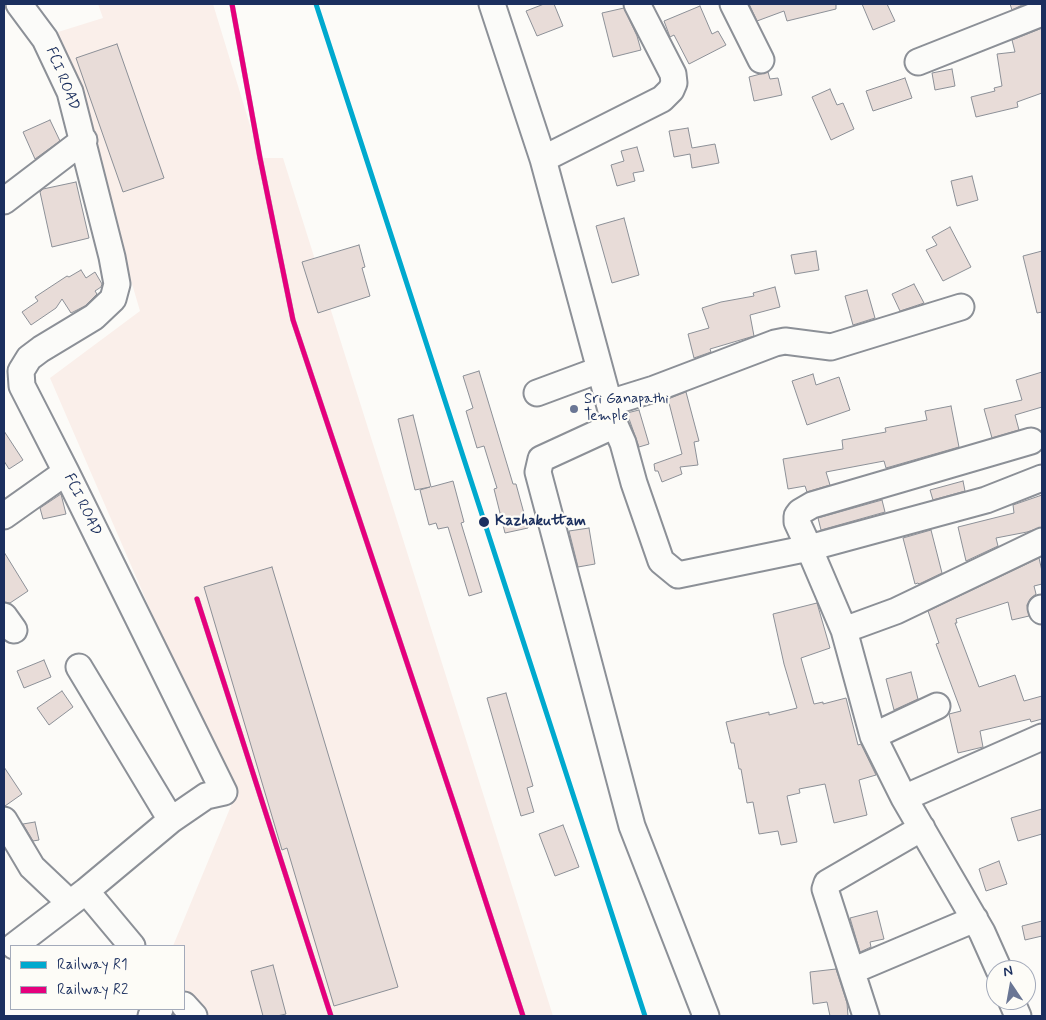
<!DOCTYPE html>
<html>
<head>
<meta charset="utf-8">
<style>
  body { margin:0 }
  #map { position:relative; width:1046px; height:1020px; overflow:hidden; background:#fcfbf8; font-family:Mynerve,sans-serif }
  canvas { display:block }
  .frame { position:absolute; inset:0; border:5px solid #1b2f5e; pointer-events:none }
  .legend { position:absolute; left:10px; top:945px; width:175px; height:65px; box-sizing:border-box; background:#fdfcf7; border:1px solid #a3aaba; margin:0; padding:6px 9px; list-style:none; font-size:15px; color:#1b2f5e }
  .legend li { display:flex; align-items:center; gap:10px; height:25px }
  .legend b { width:25px; border:1px solid #a3aaba }
  .north { position:absolute; left:986px; top:960px; width:50px; height:50px; box-sizing:border-box; background:#fdfcf7; border:1px solid #a3aaba; border-radius:50%; rotate:348deg; font-size:14px; font-weight:700; line-height:20px; text-align:center; color:#1b2f5e }
  .north::after { content:''; display:block; margin:auto; width:18px; height:22px; background:#6a7694; clip-path:polygon(50% 0,100% 100%,50% 72%,0 100%) }
</style>
</head>
<body>
<div id="map">
<canvas width="1046" height="1020"></canvas>
<div class="frame"></div>
<ul class="legend">
<li><b style="height:6px;background:#00a9ce"></b>Railway R1</li>
<li><b style="height:6px;background:#e5007d"></b>Railway R2</li>
</ul>
<div class="north">N</div>
</div>
<script>
const context = document.querySelector('canvas').getContext('2d');
context.lineJoin = 'round';
function paint(path, color) { context.fillStyle = color; context.fill(path, 'evenodd'); }
const toPath = rows => new Path2D(rows.map(r => 'M' + r).join(''));
function trace(path, color, width, dash) { context.strokeStyle = color; context.lineWidth = width; context.lineCap = dash ? 'butt' : 'round'; context.setLineDash(dash || []); context.stroke(path); }
function drawText(font, color, halo, rows, align = 'center') {
  context.font = font + ' Mynerve,sans-serif'; context.lineWidth = 4.5; context.setLineDash([]); context.textBaseline = 'middle'; context.strokeStyle = halo; context.fillStyle = color; for (const [text, x, y, turn = 0] of rows) {
    context.save(); context.translate(x, y); context.rotate((+turn || 0) * Math.PI / 180); context.textAlign = isNaN(turn) ? turn : align; if (halo) context.strokeText(text, 0, 0); context.fillText(text, 0, 0); context.restore();
  }
}
paint(toPath([
  [98,4,213,4,260,158,283,158,553,1016,201,1016,184,995,184,946,173,946,233,801,50,378,140,311,58,32,103,18]
]), '#faefea');
const building = toPath([
  [544,4,554,4,563,26,537,36,526,11,544,4],
  [749,4,836,4,836,9,787,21,784,11,757,21,749,4],
  [862,4,887,4,895,21,873,30,862,4],
  [1010,4,1024,4,1012,10,1010,4],
  [700,6,712,34,718,31,726,45,689,64,674,35,670,37,664,21,700,6],
  [624,8,637,36,641,50,613,57,602,13,624,8],
  [1042,28,1042,93,1017,102,1018,107,976,117,971,97,995,91,994,88,1002,86,997,54,1015,52,1012,40,1042,28],
  [117,44,164,178,123,192,76,58,117,44],
  [952,69,955,86,935,90,932,73,952,69],
  [768,72,770,79,778,78,782,95,754,101,749,77,768,72],
  [905,78,912,98,873,111,866,91,905,78],
  [830,89,837,105,843,103,854,129,831,140,812,97,830,89],
  [50,120,60,141,35,159,23,132,50,120],
  [688,128,692,148,715,144,719,163,692,168,690,154,674,157,669,131,688,128],
  [637,147,644,171,633,173,635,181,617,186,611,165,624,161,621,151,637,147],
  [972,176,978,200,957,206,951,181,972,176],
  [76,182,89,238,52,247,40,192,43,189,76,182],
  [624,218,639,275,612,283,596,226,624,218],
  [950,227,971,267,943,281,926,250,937,245,932,237,950,227],
  [359,245,365,267,362,268,370,296,318,313,302,262,359,245],
  [816,251,819,270,795,274,791,255,816,251],
  [1042,251,1042,312,1037,313,1023,256,1042,251],
  [81,270,86,278,95,272,102,284,101,287,95,291,97,294,85,306,71,313,62,299,56,308,31,325,22,312,38,301,35,297,67,276,69,277,81,270],
  [914,284,924,303,900,311,892,294,914,284],
  [775,287,780,307,750,315,754,336,710,349,711,352,694,358,688,334,709,328,702,308,721,302,754,296,753,293,775,287],
  [867,290,875,318,853,325,845,296,867,290],
  [479,371,513,484,516,484,528,528,505,533,494,489,497,488,484,446,477,448,466,411,473,408,463,376,479,371],
  [1042,372,1042,407,1015,415,1019,430,992,438,984,409,1022,400,1016,380,1042,372],
  [813,374,816,385,839,377,850,410,807,425,792,381,813,374],
  [686,392,699,441,694,442,698,465,680,467,682,474,662,482,658,471,655,471,654,464,682,454,668,399,686,392],
  [951,406,959,447,886,468,884,461,826,472,830,485,807,492,805,486,788,489,783,459,843,449,842,440,886,432,885,428,927,420,925,411,951,406],
  [639,410,649,444,639,447,627,413,639,410],
  [413,415,431,487,453,481,464,522,461,523,482,592,469,596,448,527,438,529,436,523,429,525,420,490,430,487,415,490,398,419,413,415],
  [4,431,23,460,9,469,4,461,4,431],
  [963,481,965,491,933,500,930,490,963,481],
  [61,494,66,514,43,519,40,508,61,494],
  [1042,495,1042,527,1027,532,996,538,998,546,966,561,958,527,1014,513,1013,505,1042,495],
  [882,500,885,512,821,530,818,518,882,500],
  [589,528,595,564,578,567,569,531,589,528],
  [931,530,942,573,919,584,918,583,915,584,903,538,931,530],
  [4,552,28,591,10,603,4,602,4,552],
  [1039,558,1042,571,1042,584,1034,586,1036,594,1031,598,1027,605,1029,616,1012,620,1008,602,956,619,957,623,955,623,979,687,1015,675,1024,701,1042,696,1042,719,1031,722,1030,719,980,731,983,747,958,753,949,714,961,711,936,644,939,643,928,611,1039,558],
  [272,567,398,987,334,1006,287,848,282,850,204,587,272,567],
  [817,603,830,648,801,658,814,704,823,702,823,704,846,698,858,745,861,744,876,775,859,780,867,815,834,823,825,784,799,789,800,793,787,796,797,842,781,845,778,831,759,834,753,802,747,803,741,769,739,769,734,743,731,743,726,722,769,712,769,715,797,708,784,664,773,614,817,603],
  [44,660,51,677,24,688,17,671,44,660],
  [911,672,918,699,894,710,886,679,911,672],
  [62,691,73,707,49,725,37,708,62,691],
  [506,693,533,786,527,788,534,812,521,816,487,698,506,693],
  [4,767,22,794,5,806,4,806,4,767],
  [1042,809,1042,834,1018,841,1011,818,1042,809],
  [35,822,39,840,33,841,23,824,35,822],
  [563,825,579,867,555,876,539,834,563,825],
  [999,861,1007,884,986,891,979,869,999,861],
  [877,911,884,939,870,942,871,947,860,952,850,918,877,911],
  [1042,921,1042,936,1025,940,1022,926,1042,921],
  [273,965,286,1014,277,1016,263,1016,251,971,273,965],
  [836,969,847,1003,848,1016,830,1016,827,1002,813,1004,810,972,836,969]
]);
paint(building, '#e8dcd8');
trace(building, '#8c9097', 1);
const minor = toPath([
  [492,4,543,159,615,425,623,443,634,483,661,561,678,575,809,548,844,630,873,736,904,798,982,932,999,970],
  [733,4,761,60],
  [918,62,1042,13],
  [543,159,662,99,671,90,674,83,673,74,637,4],
  [4,201,84,140],
  [537,393,599,370],
  [609,403,654,389,775,343,785,341,831,347,961,307],
  [615,425,541,459,538,472,632,826,706,1016],
  [1031,441,812,505,800,512,797,516,797,522,809,548,986,500,1042,478],
  [4,516,66,472],
  [1041,608,1042,611],
  [4,616,14,630],
  [844,630,896,611,1042,541],
  [79,667,171,820],
  [873,736,937,706],
  [904,798,1042,737],
  [4,820,32,867,70,903],
  [86,891,132,946],
  [14,946,86,891,171,820,206,796,224,792,66,472,22,386,21,371,29,358,41,349,94,317,113,299,117,284,112,257,70,92,45,39,19,4],
  [852,971,975,919],
  [1011,1000,1018,1016],
  [184,1005,194,1016],
  [151,1016,160,1009],
  [866,1016,825,889,827,883,922,828]
]);
trace(minor, '#8c9097', 29);
trace(minor, '#fbfbf9', 25);
const rail = toPath([
  [232,4,260,158,293,320,456,810,523,1016],
  [197,599,331,1016]
]);
trace(rail, '#b6b9bd', 5.5);
trace(rail, '#fdfcf7', 4, [11]);
trace(toPath([
  [316,4,645,1016]
]), '#00a9ce', 5);
trace(toPath([
  [232,4,260,158,293,320,456,810,523,1016],
  [197,599,331,1016]
]), '#e5007d', 5);
for (const [x, y, r, color] of [
  [574,409,5,"#6a7694"],
  [484,522,6,"#1b2f5e"]
]) { const dot = new Path2D(); dot.arc(x, y, r, 0, 2 * Math.PI); context.fillStyle = color; context.fill(dot); trace(dot, '#fdfcf7', 2); }
drawText('15px', '#1b2f5e', '#fdfcf7', [
  ["FCI ROAD",62,79,68],
  ["FCI ROAD",82,505,64]
]);
drawText('15px', '#1b2f5e', '#fdfcf7', [
  ["Sri Ganapathi",584,400],
  ["Temple",584,417]
], 'left');
drawText('bold 15px', '#1b2f5e', '#fdfcf7', [
  ["Kazhakuttam",495,522]
], 'left');
</script>
</body>
</html>
